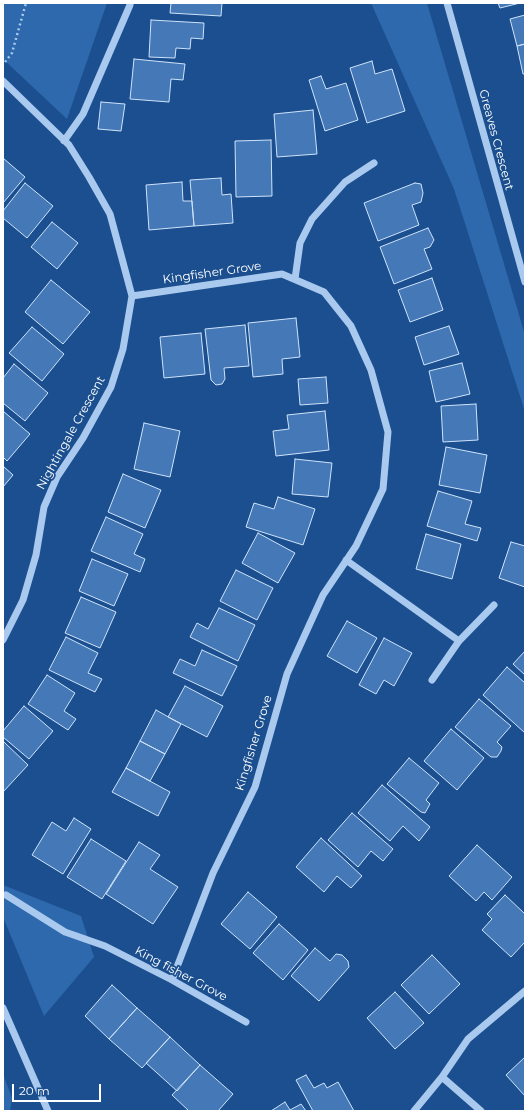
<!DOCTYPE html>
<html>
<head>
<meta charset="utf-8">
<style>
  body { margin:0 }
  #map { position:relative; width:528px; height:1114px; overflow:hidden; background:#1b4f8f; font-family:Montserrat,sans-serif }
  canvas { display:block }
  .frame { position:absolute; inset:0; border:4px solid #fff; pointer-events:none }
  .scale { position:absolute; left:12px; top:1084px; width:89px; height:18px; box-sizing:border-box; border:2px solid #fff; border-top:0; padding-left:5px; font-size:12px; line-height:14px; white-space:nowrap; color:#fff; -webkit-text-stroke:3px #1b4f8f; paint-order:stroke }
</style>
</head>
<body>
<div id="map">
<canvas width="528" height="1114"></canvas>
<div class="frame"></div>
<div class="scale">20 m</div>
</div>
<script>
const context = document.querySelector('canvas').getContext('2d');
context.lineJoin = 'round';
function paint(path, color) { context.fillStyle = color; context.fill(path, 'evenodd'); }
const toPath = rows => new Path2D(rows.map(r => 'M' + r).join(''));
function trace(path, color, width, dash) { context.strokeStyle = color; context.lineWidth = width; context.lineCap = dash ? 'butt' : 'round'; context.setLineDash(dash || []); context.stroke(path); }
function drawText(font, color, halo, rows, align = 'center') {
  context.font = font + ' Montserrat,sans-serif'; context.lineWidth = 3.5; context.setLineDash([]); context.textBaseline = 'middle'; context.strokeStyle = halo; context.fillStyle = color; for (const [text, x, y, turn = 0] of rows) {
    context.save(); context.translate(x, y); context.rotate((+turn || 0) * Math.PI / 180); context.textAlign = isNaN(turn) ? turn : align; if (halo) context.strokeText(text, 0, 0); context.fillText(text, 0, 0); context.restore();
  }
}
paint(toPath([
  [3,3,107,3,67,119,3,59],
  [371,3,427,3,525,335,525,412,454,189],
  [3,885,81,916,94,957,44,1016,3,917],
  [3,1074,12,1098,10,1111,3,1111]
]), '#2e69ad');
const building = toPath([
  [171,3,222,3,221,16,170,13,171,3],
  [498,3,520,3,500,8,498,3],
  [525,15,525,44,517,46,510,19,525,15],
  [151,20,204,23,203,39,191,38,190,49,176,48,175,58,149,57,151,20],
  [525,44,525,74,523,74,517,46,525,44],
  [134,59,185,64,183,80,171,79,169,102,130,99,134,59],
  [372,61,375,74,392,69,405,111,367,123,350,68,372,61],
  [321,76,326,89,346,83,358,120,325,131,309,80,321,76],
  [101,102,125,104,121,131,98,129,101,102],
  [313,110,317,154,277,157,274,114,313,110],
  [271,140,272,196,236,197,235,141,271,140],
  [3,158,25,177,3,203,3,158],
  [221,178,222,195,231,194,233,223,194,226,190,180,221,178],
  [182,182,183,201,192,201,194,226,149,230,146,185,182,182],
  [25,183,53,206,27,238,3,218,3,211,25,183],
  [415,183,421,184,423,193,421,202,412,205,419,225,378,241,364,203,415,183],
  [52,222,78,243,57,269,31,247,52,222],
  [428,228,434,240,430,247,424,249,432,269,394,284,380,247,428,228],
  [432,278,443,310,410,322,398,290,432,278],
  [51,280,90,312,63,344,25,312,51,280],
  [296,318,300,357,282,359,283,374,253,377,248,323,296,318],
  [245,325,249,366,224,368,225,379,222,384,216,385,211,380,205,329,245,325],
  [449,326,459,354,424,365,415,337,449,326],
  [32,327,64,354,42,381,9,353,32,327],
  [201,333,205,374,164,378,160,337,201,333],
  [462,363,470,394,436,402,429,371,462,363],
  [14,364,48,393,25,421,3,403,3,378,14,364],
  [326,377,328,403,300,405,298,379,326,377],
  [476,404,478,440,443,442,441,406,476,404],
  [3,411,30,434,7,461,3,457,3,411],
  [325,411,329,450,276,456,273,431,289,429,287,415,325,411],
  [144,423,180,431,170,477,134,469,144,423],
  [446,447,487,455,480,493,439,485,446,447],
  [295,459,332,463,328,497,292,494,295,459],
  [3,466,13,475,3,487,3,466],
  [123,474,161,490,145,528,108,512,123,474],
  [438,491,472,501,465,524,481,528,477,541,427,526,438,491],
  [278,497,315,509,303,545,246,527,254,503,274,509,278,497],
  [106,517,143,534,134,554,145,559,140,572,91,551,106,517],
  [258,533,295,553,278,583,242,563,258,533],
  [426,534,461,544,452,579,416,569,426,534],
  [511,542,525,546,525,587,499,578,511,542],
  [92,559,128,574,114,606,79,591,92,559],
  [236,570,273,588,257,620,220,601,236,570],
  [81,597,116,612,100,648,65,633,81,597],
  [219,608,255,625,238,661,190,637,197,623,208,629,219,608],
  [347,621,377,638,357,673,327,656,347,621],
  [66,637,98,653,88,673,102,679,95,692,49,670,66,637],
  [384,638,412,653,394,686,384,680,376,694,359,685,384,638],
  [202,650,237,666,222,696,173,673,180,659,195,666,202,650],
  [525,651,525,675,513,664,525,651],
  [507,667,525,683,525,733,483,695,507,667],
  [47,675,75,693,64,711,76,719,68,730,28,704,47,675],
  [185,686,223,706,207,737,168,717,185,686],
  [479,699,511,726,497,742,502,747,501,751,497,757,491,757,455,727,479,699],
  [24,706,53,731,29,759,3,737,3,731,24,706],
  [156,710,181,724,165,754,140,741,156,710],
  [451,729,484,758,457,790,424,761,451,729],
  [3,741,28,765,3,792,3,741],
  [140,741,165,754,150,781,126,768,140,741],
  [409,758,439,783,426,800,430,804,425,813,421,812,387,784,409,758],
  [126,768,170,792,158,816,112,792,126,768],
  [382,785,430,827,419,841,403,826,390,841,358,813,382,785],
  [352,813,393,849,383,861,371,851,358,867,328,840,352,813],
  [74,818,91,829,63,874,32,855,52,822,66,831,74,818],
  [321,838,362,876,351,888,337,876,324,892,296,867,321,838],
  [91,839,126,861,102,899,67,877,91,839],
  [139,842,160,855,150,869,178,887,153,924,106,894,139,842],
  [477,845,512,877,492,900,484,892,476,901,449,876,477,845],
  [248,892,277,917,250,949,221,924,248,892],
  [505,895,525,914,525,942,511,957,482,930,492,919,487,914,505,895],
  [279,924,308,950,283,980,253,953,279,924],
  [315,948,330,961,336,954,342,955,348,961,349,967,319,1001,291,976,315,948],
  [432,955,460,984,429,1014,401,985,432,955],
  [112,985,137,1008,109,1039,85,1016,112,985],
  [395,992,424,1023,395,1049,367,1018,395,992],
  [137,1008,170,1037,142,1068,109,1039,137,1008],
  [170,1037,200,1065,177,1091,146,1063,170,1037],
  [525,1057,525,1096,506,1075,525,1057],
  [200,1065,233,1094,218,1111,189,1111,172,1095,200,1065],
  [306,1075,314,1088,324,1083,327,1088,338,1082,354,1111,313,1111,296,1080,306,1075],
  [285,1102,290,1110,301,1104,306,1111,271,1111,285,1102]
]);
paint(building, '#4478b7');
trace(building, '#cfe3fa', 1);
trace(toPath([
  [5,62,12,53,26,3]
]), '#a9c9ee', 2.5, [2, 3]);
trace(toPath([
  [447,3,525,282],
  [3,81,69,145,89,177,110,214,132,296,123,349,111,387,83,438,57,477,44,507,36,555,23,600,3,640],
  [64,141,83,114,130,5],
  [295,279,300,243,312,219,345,182,374,163],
  [132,296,282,274,324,292,351,326,371,370,388,432,383,489,356,546,323,595,287,674,255,787,213,873,172,980],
  [346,560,459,641],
  [432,680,459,641,494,605],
  [6,895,65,932,105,946,172,980,246,1022],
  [3,1008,48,1111],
  [442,1077,481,1111],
  [414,1111,442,1077,468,1039,525,991]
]), '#a9c9ee', 7);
drawText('12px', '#fff', '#1b4f8f', [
  ["Greaves Crescent",496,140,75],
  ["Kingfisher Grove",212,273,-8],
  ["Nightingale Crescent",71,433,-61],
  ["Kingfisher Grove",254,743,-73],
  ["King fisher Grove",181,974,28]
]);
</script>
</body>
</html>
